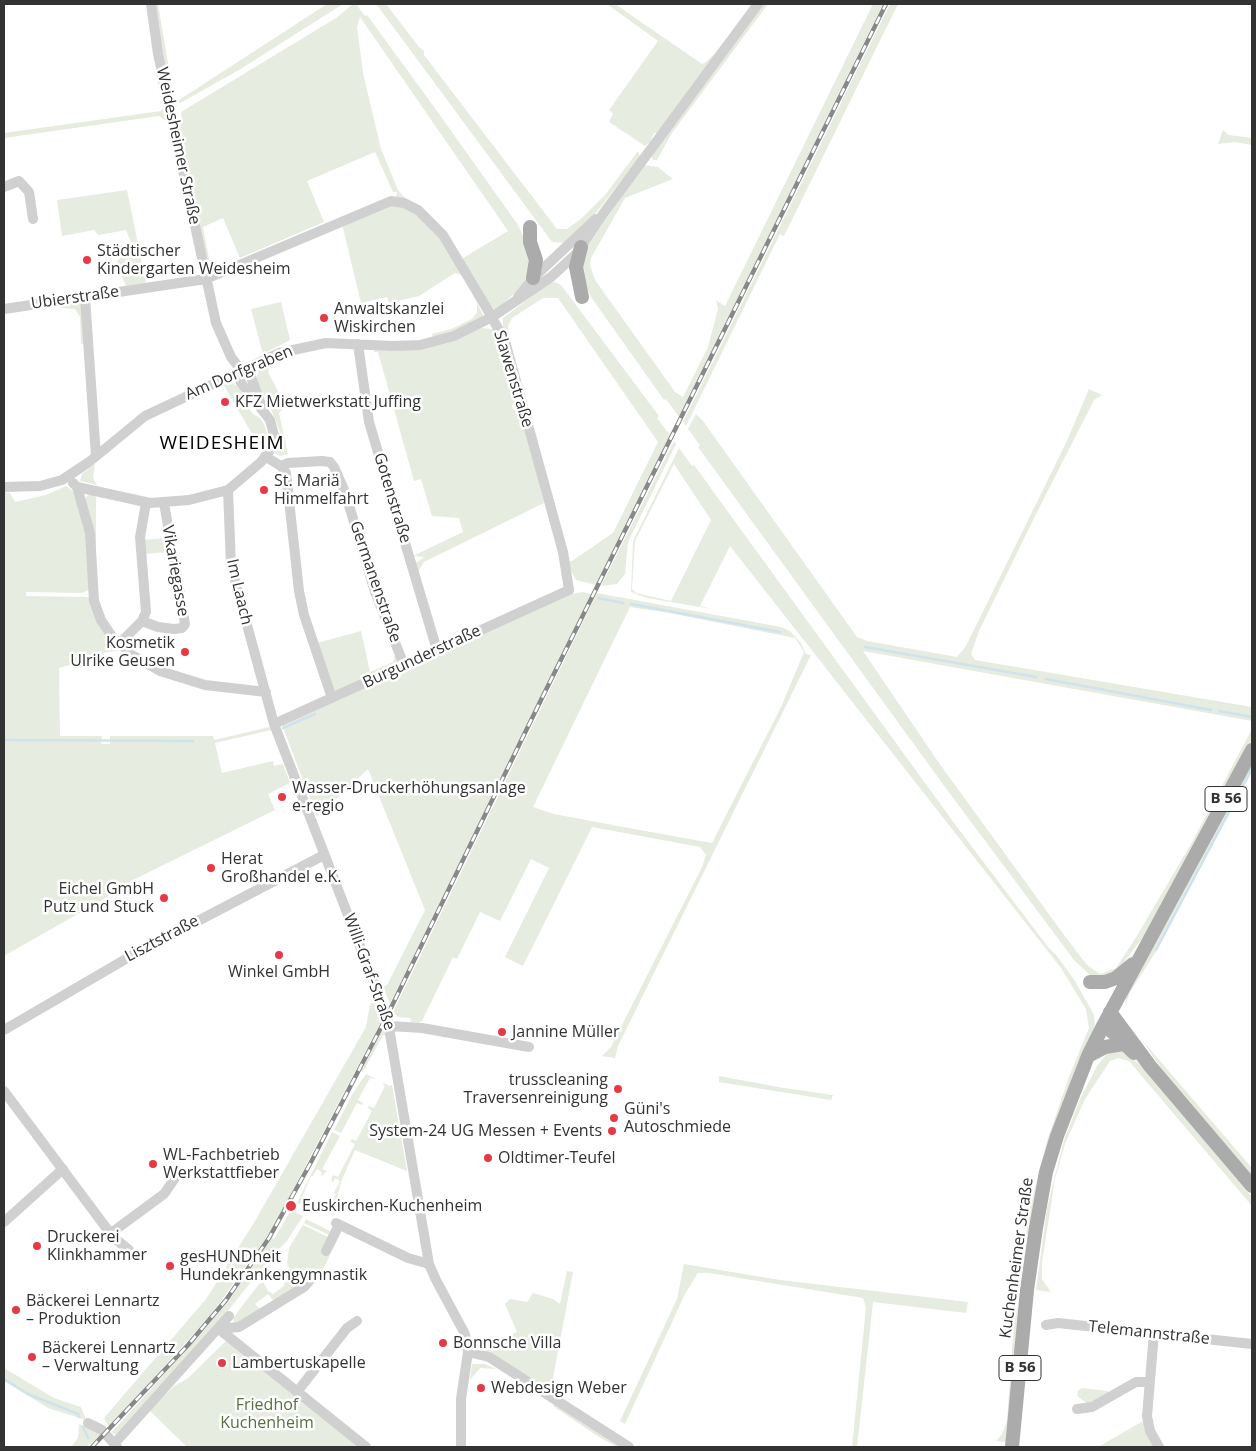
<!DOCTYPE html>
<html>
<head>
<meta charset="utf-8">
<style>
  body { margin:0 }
  #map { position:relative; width:1256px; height:1451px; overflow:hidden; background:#fff; font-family:"Open Sans",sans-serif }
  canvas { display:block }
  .frame { position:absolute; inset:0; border:5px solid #333; pointer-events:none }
</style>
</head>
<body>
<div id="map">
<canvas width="1256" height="1451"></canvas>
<div class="frame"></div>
</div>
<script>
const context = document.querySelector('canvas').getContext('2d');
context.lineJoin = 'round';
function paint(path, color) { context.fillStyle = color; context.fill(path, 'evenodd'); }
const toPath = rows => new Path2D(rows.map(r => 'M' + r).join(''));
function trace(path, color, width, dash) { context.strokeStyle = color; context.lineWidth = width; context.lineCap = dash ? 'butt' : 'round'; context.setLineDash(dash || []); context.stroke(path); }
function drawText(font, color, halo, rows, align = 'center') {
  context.font = font + ' "Open Sans",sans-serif'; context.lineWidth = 5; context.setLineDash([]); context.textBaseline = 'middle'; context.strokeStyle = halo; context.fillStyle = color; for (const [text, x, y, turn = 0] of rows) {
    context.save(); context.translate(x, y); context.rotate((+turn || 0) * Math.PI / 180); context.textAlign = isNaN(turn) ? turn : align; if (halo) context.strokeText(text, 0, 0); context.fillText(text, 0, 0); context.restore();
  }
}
paint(toPath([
  [154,4,158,4,172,87,174,97,179,100,327,4,343,4,239,70,180,103,170,95],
  [353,4,356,4,365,16,367,15,437,111,518,225,530,251,530,273,516,292,497,309,492,309,460,260,508,231,360,17,357,27,363,73,381,149,398,190,407,200,396,197,397,192,393,192,375,152,307,181,324,222,240,258,223,218,203,227,210,264,215,266,216,273,209,272,178,123,182,120,181,112,336,18],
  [379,4,386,4,419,47,424,51,424,55,557,229,567,229,582,218,605,195,638,151,640,157,591,219,564,243,552,242,377,5],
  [607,4,615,4,702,64,706,62,716,52,753,4,657,133,654,133,650,142,645,146,609,122,613,114,609,110,658,41],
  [762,4,768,4,672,133,657,160,653,160,651,155],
  [873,4,883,4,679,417,666,399,664,400,591,297,582,277,582,253,644,165,658,167,673,179,625,198,591,258,590,265,595,280,675,392,683,397,708,347,718,309,716,300,725,306],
  [890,4,898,4,784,236,780,234,686,426,683,422],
  [156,75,159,75,166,110,164,111,168,117,182,179,180,181,167,122,159,116,4,138,4,133,161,111,163,108],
  [1223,130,1229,135,1252,138,1252,145,1234,142,1218,144],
  [127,190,146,283,126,286,117,266,117,262,131,242,126,230,93,236,98,235,94,230,62,236,57,200],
  [384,205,403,205,432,225,463,275,455,273,419,296,389,303,387,297,361,303,342,224],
  [555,282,561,285,659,416,657,418,670,435,596,585,576,580,571,571,568,561,572,561,613,533,658,442,558,298,543,298,512,318,508,326,513,357,503,330,503,318,549,283],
  [469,287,484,317,470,326,433,338,432,334,451,329,472,319,477,312,477,304],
  [80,302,83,306,85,343,81,344,80,317,75,309,61,308,61,304],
  [281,302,290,340,263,354,251,309],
  [481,328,492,329,499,334,518,397,512,406,513,409,522,413,544,503,424,562,418,572,416,563,424,557,413,556,463,532,459,518,432,516,421,479,414,481,378,352,374,352,374,349,459,339],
  [271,362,268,372,280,395,284,408,279,413,288,454,280,456,275,453,280,432,271,409,274,405,268,396,266,397,261,391,256,379,260,368],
  [231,382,238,387,249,402,247,406,253,414,260,418,264,424,268,437,265,445,251,432,223,384],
  [1089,389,1102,395,1094,400,1035,516,979,631,971,654,975,660,1252,707,1252,721,863,651,939,763,1067,939,1087,965,1100,974,1116,968,1135,939,1191,844,1252,729,1252,739,1144,936,1114,975,1092,977,1074,960,945,787,698,447,700,445,688,429,696,414,703,421,857,637,867,641,957,657,966,646,1066,443],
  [674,441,676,444,628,542,625,574,617,584,601,586],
  [679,448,692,466,694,465,957,827,1048,947,1057,956,1075,981,1094,1015,1095,1024,1093,1032,1064,1099,1049,1145,1020,1298,1028,1215,1047,1141,1069,1077,1089,1028,1086,1009,1061,968,730,546,700,606,712,609,647,598,631,592,633,541],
  [674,464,711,520,671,601,636,593,632,589,635,541],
  [95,464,93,478,97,485,80,481,82,474],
  [66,486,73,491,86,530,89,590,82,593,26,592,26,596,89,597,122,650,95,654,83,661,59,668,60,736,102,736,101,744,110,744,110,736,213,736,214,740,270,727,271,730,215,743,222,773,273,761,274,766,283,764,290,783,268,794,275,810,133,880,111,895,4,956,4,492,10,493,15,502,46,495],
  [90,494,96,495,96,552,85,498],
  [166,538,169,552,144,554,143,540],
  [583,592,591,594,390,1004,383,987,387,985,425,910,368,769,317,817,282,725,569,594],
  [597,593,781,627,790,631,801,643,806,654,811,655,618,1046,615,1058,602,1056,611,1047,702,867,706,855,700,847,592,827,523,966,505,957,549,868,531,859,500,921,480,912,457,959,453,957,422,1021,418,1023,411,1022,410,1018,398,1017,393,1012],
  [630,607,670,613,795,638,804,652,781,707,712,843,645,831,554,814,533,807],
  [361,631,370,672,393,662,395,655,400,662,348,688,333,691,317,643],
  [1252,760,1252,772,1155,953,1129,994,1124,1011,1127,994],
  [376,1002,382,1020,273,1228,210,1316,109,1427,104,1418,206,1299,255,1221,366,1027,370,1004],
  [384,1027,385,1035,383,1035,363,1072,361,1071],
  [1142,1040,1252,1168,1252,1176,1165,1074],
  [1119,1049,1142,1066,1252,1197,1252,1206,1129,1061,1118,1058,1110,1061,1085,1099,1065,1144,1055,1179,1042,1263,1042,1279,1051,1292,1036,1290,1047,1208,1064,1140,1081,1097,1097,1066,1110,1050],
  [366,1074,376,1079,370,1078,358,1100,363,1103,362,1105,357,1103,341,1133,334,1130,353,1093],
  [719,1076,784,1088,833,1095,831,1100,719,1082],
  [382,1082,389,1086,392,1085,407,1171,355,1150,341,1182,333,1214,325,1209,327,1207,331,1209,334,1204,335,1202,333,1200,336,1194,334,1193,340,1181,335,1178,333,1183,331,1179,333,1175,338,1177,355,1144,350,1141,352,1139,356,1141,372,1111,368,1108,369,1106,374,1108,385,1086],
  [332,1132,340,1136,322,1169,327,1171,321,1177,322,1172,317,1169,313,1176,311,1176,301,1200,303,1202,296,1205],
  [291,1210,303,1216,287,1241,271,1257,215,1327,116,1434,114,1434,112,1432,206,1328,232,1296,271,1238,274,1239],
  [306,1219,330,1231,329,1235,304,1223],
  [303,1225,328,1237,321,1250,330,1255,320,1276,314,1271,310,1277,274,1301,268,1294,255,1304,261,1310,238,1324,234,1323,233,1318,259,1284,263,1282,268,1291,273,1294,284,1286,285,1277,291,1271,287,1264,289,1248],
  [684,1264,780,1280,968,1302,966,1313,873,1302,857,1447,852,1447,866,1307,863,1298,709,1273,698,1273,685,1294,625,1424,620,1421,677,1299],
  [567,1271,573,1272,551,1389,548,1393,503,1361,472,1343,481,1339,488,1345,517,1332,505,1304,510,1299,527,1302,533,1293,553,1299,560,1304],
  [1018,1302,1008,1447,1005,1447,1005,1442,996,1441,1002,1434,1007,1421,1015,1308,1018,1309],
  [227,1340,361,1447,187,1447,149,1410,173,1387,188,1378],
  [472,1364,485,1364,496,1369,480,1368,470,1380],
  [4,1368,54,1398,81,1407,86,1420,48,1408,4,1381],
  [1082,1388,1107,1391,1109,1392,1088,1404,1077,1396,1078,1391],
  [554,1404,587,1426,622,1447,617,1447,599,1437,553,1406],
  [1143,1421,1153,1447,1098,1447],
  [79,1424,96,1430,101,1436,86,1447,71,1447,78,1438]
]), '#e6ecdf');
trace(toPath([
  [598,598,623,603],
  [631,604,780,632],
  [865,647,1036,677],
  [1046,679,1211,710],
  [1219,711,1252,717],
  [283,728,315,714],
  [4,740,193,741],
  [1156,950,1252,768],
  [4,1379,28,1394,78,1414,79,1417],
  [83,1427,88,1438]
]), '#cfe2ee', 2.5);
trace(toPath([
  [151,4,158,54,216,323,231,357,241,370,250,374,261,405],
  [4,187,19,181,29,192,33,219],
  [85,297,96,456],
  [518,297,533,278,596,219],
  [4,309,206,279,391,201,404,203,418,210,443,235,486,307,505,341,563,552,569,590,274,724],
  [358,344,369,422,437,650],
  [266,457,281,466,286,473,299,591,304,615,332,698],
  [281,466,288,463,322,461,330,462,334,467,345,492,375,592,404,665],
  [73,483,77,487,150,503,189,500,228,490,261,462,273,446,275,439,270,420,241,383,239,377,241,370],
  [4,487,40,486,62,480,89,462,145,416,279,353,326,343,393,346,420,345,454,336,492,317,551,277,576,254,603,214,758,4],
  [77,487,90,533,94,601,101,620,111,635,132,655,160,671,205,685,266,692],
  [228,490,231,566,274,724,387,1016,429,1264,436,1280,465,1334,468,1352,461,1399,461,1447],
  [142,621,158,627,174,629,182,628,185,624,164,503],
  [119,644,142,621,146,612,140,537,146,503],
  [390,1026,422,1028,529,1047],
  [4,1030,131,956,324,855],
  [4,1091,113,1237,129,1250],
  [4,1222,63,1169],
  [336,1223,408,1258,429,1264],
  [111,1233,164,1194,175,1178],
  [326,1251,339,1225],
  [1046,1325,1058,1323,1252,1344],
  [219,1329,366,1447],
  [219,1329,239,1327,304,1287,315,1274],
  [1154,1333,1147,1416,1150,1431,1159,1447],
  [468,1352,489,1357,629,1447],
  [297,1392,347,1328,357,1321],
  [1077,1409,1092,1407,1136,1382,1150,1382],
  [88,1423,102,1430,117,1447],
  [114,1444,229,1316]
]), '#d0d0d0', 10);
trace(toPath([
  [530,227,530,242,536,260,533,278],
  [581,247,576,267,582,297],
  [1090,982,1105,982,1116,978,1133,964],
  [1110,1012,1150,1066,1252,1186],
  [1104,1024,1134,1053],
  [1088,1056,1105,1047,1123,1044],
  [1012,1447,1027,1290,1036,1228,1046,1172,1057,1136,1088,1056,1104,1024,1252,750]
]), '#ababab', 14);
const rail = toPath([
  [92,1447,188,1345,226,1300,269,1238,310,1164,387,1016,540,702,886,4]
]);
trace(rail, '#888', 4.5);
trace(rail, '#fff', 2.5, [8]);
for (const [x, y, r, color] of [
  [87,260,5,"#e63946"],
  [324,318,5,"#e63946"],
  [225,402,5,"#e63946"],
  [264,490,5,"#e63946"],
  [185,652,5,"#e63946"],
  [282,797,5,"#e63946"],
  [211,868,5,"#e63946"],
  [164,898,5,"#e63946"],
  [279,955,5,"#e63946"],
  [502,1032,5,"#e63946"],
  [618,1089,5,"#e63946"],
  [614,1118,5,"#e63946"],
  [612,1131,5,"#e63946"],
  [488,1158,5,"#e63946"],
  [153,1164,5,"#e63946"],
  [291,1206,6,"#e63946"],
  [37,1246,5,"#e63946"],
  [170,1266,5,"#e63946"],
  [16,1310,5,"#e63946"],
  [443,1343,5,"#e63946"],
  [32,1357,5,"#e63946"],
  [222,1363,5,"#e63946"],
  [481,1388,5,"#e63946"]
]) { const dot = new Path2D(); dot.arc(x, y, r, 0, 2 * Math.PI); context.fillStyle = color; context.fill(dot); trace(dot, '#fff', 2); }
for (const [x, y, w] of [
  [1226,799,42],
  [1020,1368,42]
]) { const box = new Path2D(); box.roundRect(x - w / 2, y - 12.5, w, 25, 4); context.fillStyle = '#fff'; context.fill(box); trace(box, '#333', 1); }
drawText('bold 15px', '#333', null, [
  ["B 56",1226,799],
  ["B 56",1020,1368]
]);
drawText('16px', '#333', '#fff', [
  ["Weidesheimer Straße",178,146,78],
  ["Ubierstraße",75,298,-8],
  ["Am Dorfgraben",239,373,-23],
  ["Slawenstraße",513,379,73],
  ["Gotenstraße",392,498,73],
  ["Vikariegasse",175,571,80],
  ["Germanenstraße",375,582,71],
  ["Im Laach",239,592,77],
  ["Burgunderstraße",422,657,-25],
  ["Lisztstraße",162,939,-28],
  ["Willi-Graf-Straße",369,972,70],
  ["Kuchenheimer Straße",1017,1258,-82],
  ["Telemannstraße",1149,1333,6]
]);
drawText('16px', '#333', '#fff', [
  ["Städtischer",97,251],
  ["Kindergarten Weidesheim",97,269],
  ["Anwaltskanzlei",334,309],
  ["Wiskirchen",334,327],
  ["KFZ Mietwerkstatt Juffing",235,402],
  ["St. Mariä",274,481],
  ["Himmelfahrt",274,499],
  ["Kosmetik",175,643,"right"],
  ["Ulrike Geusen",175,661,"right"],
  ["Wasser-Druckerhöhungsanlage",292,788],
  ["e-regio",292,806],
  ["Herat",221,859],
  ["Großhandel e.K.",221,877],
  ["Eichel GmbH",154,889,"right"],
  ["Putz und Stuck",154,907,"right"],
  ["Winkel GmbH",279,972,"center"],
  ["Jannine Müller",512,1032],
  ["trusscleaning",608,1080,"right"],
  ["Traversenreinigung",608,1098,"right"],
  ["Güni's",624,1109],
  ["Autoschmiede",624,1127],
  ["System-24 UG Messen + Events",602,1131,"right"],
  ["WL-Fachbetrieb",163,1155],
  ["Werkstattfieber",163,1173],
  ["Oldtimer-Teufel",498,1158],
  ["Euskirchen-Kuchenheim",302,1206],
  ["Druckerei",47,1237],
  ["Klinkhammer",47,1255],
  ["gesHUNDheit",180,1257],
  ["Hundekrankengymnastik",180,1275],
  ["Bäckerei Lennartz",26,1301],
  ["– Produktion",26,1319],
  ["Bonnsche Villa",453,1343],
  ["Bäckerei Lennartz",42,1348],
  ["– Verwaltung",42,1366],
  ["Lambertuskapelle",232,1363],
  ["Webdesign Weber",491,1388]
], 'left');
drawText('16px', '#56703f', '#fff', [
  ["Friedhof",267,1405],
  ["Kuchenheim",267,1423]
]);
context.letterSpacing = '1px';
drawText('19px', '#000', '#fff', [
  ["WEIDESHEIM",222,444]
]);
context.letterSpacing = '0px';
</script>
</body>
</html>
